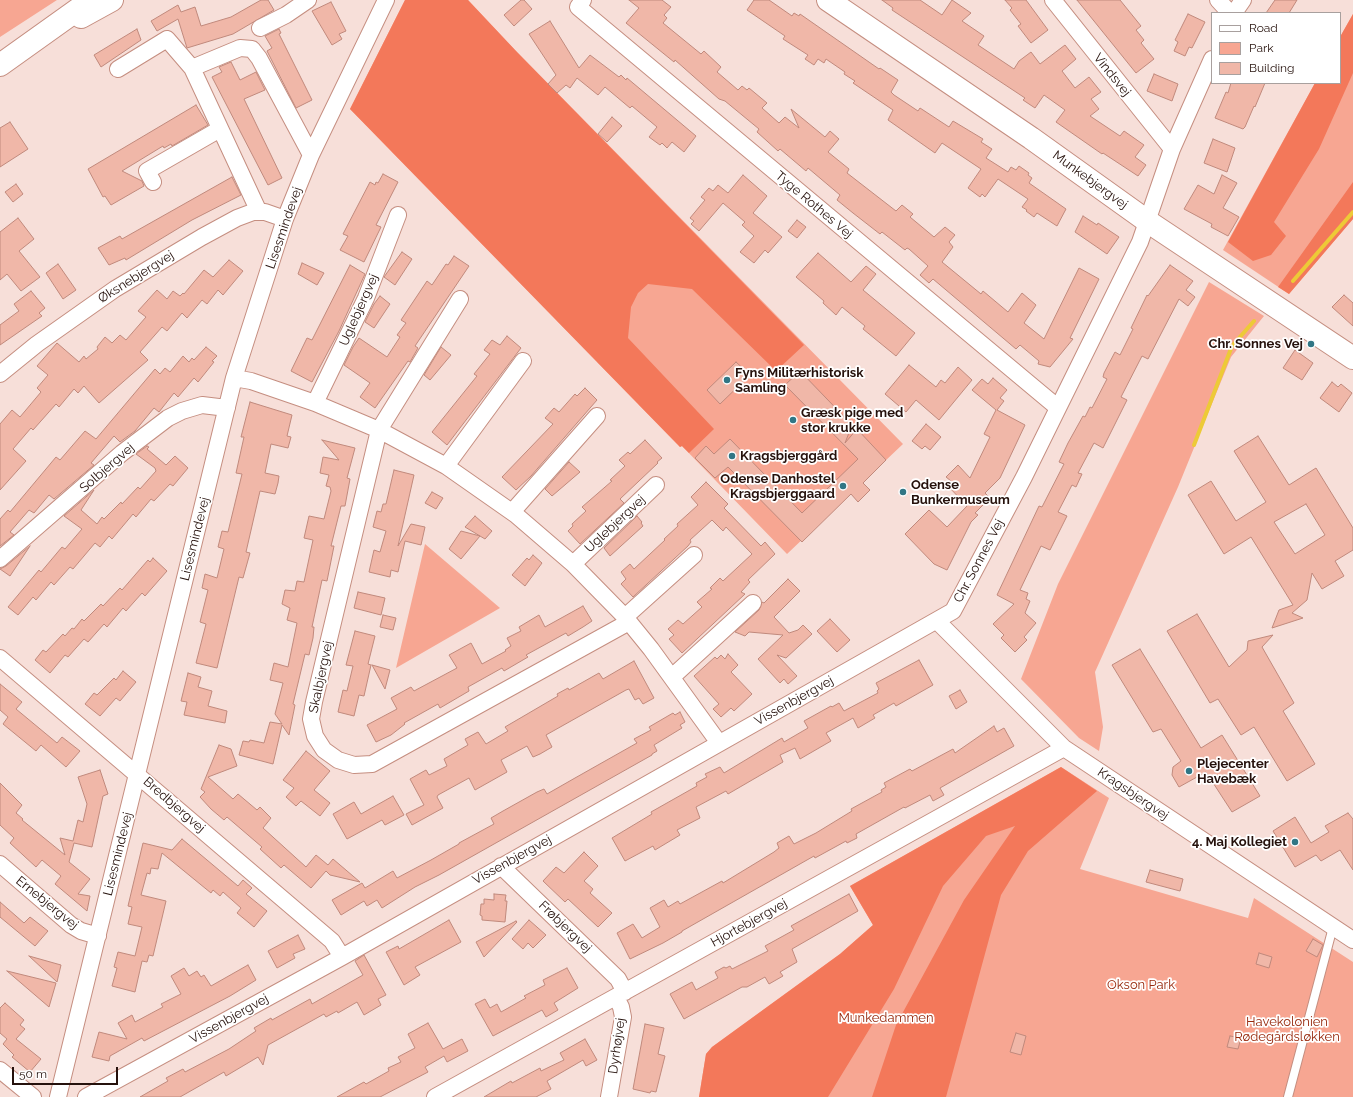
<!DOCTYPE html>
<html>
<head>
<meta charset="utf-8">
<style>
  body { margin:0 }
  #map { position:relative; width:1353px; height:1097px; overflow:hidden; background:#f7dfd9; font-family:Raleway,sans-serif }
  canvas { display:block }
  .legend { position:absolute; left:1211px; top:12px; width:130px; height:72px; box-sizing:border-box; background:#fff; border:1px solid #a8a09e; margin:0; padding:5px 7px; list-style:none; font-size:12px; color:#25110c }
  .legend li { display:flex; align-items:center; gap:8px; height:20px }
  .legend b { width:20px; border:1px solid #a8a09e }
  .scale { position:absolute; left:12px; top:1067px; width:106px; height:18px; box-sizing:border-box; border:2px solid #25110c; border-top:0; padding-left:5px; font-size:12px; line-height:14px; white-space:nowrap; color:#25110c; -webkit-text-stroke:3px #fff; paint-order:stroke }
</style>
</head>
<body>
<div id="map">
<canvas width="1353" height="1097"></canvas>
<ul class="legend">
<li><b style="height:5px;background:#fff"></b>Road</li>
<li><b style="height:11px;background:#f7a692"></b>Park</li>
<li><b style="height:11px;background:#f0b7a8"></b>Building</li>
</ul>
<div class="scale">50 m</div>
</div>
<script>
const context = document.querySelector('canvas').getContext('2d');
context.lineJoin = 'round';
function paint(path, color) { context.fillStyle = color; context.fill(path, 'evenodd'); }
const toPath = rows => new Path2D(rows.map(r => 'M' + r).join(''));
function trace(path, color, width, dash) { context.strokeStyle = color; context.lineWidth = width; context.lineCap = dash ? 'butt' : 'round'; context.setLineDash(dash || []); context.stroke(path); }
function drawText(font, color, halo, rows, align = 'center') {
  context.font = font + ' Raleway,sans-serif'; context.lineWidth = 3.5; context.setLineDash([]); context.textBaseline = 'middle'; context.strokeStyle = halo; context.fillStyle = color; for (const [text, x, y, turn = 0] of rows) {
    context.save(); context.translate(x, y); context.rotate((+turn || 0) * Math.PI / 180); context.textAlign = isNaN(turn) ? turn : align; if (halo) context.strokeText(text, 0, 0); context.fillText(text, 0, 0); context.restore();
  }
}
paint(toPath([
  [0,0,57,0,0,37],
  [405,0,468,0,516,51,903,444,787,554,682,446,680,447,350,109],
  [1353,14,1353,219,1289,294,1223,250,1315,83,1340,83,1340,37],
  [1209,282,1264,316,1231,357,1178,487,1095,672,1103,727,1099,751,1079,738,1021,679,1058,584],
  [425,544,500,608,396,668],
  [1061,767,1109,798,1080,869,1248,918,1254,898,1353,962,1353,1097,699,1097,706,1054,712,1047,840,954,873,925,850,886]
]), '#f7a692');
paint(toPath([
  [405,0,468,0,516,51,804,345,776,371,692,289,648,284,638,293,631,307,628,338,714,429,689,453,682,446,680,447,350,109],
  [1353,14,1353,73,1319,149,1274,222,1286,236,1271,255,1253,261,1228,242,1315,83,1340,83,1340,37],
  [1353,182,1353,219,1289,294,1278,287],
  [1061,767,1097,791,1028,851,1001,895,946,1097,872,1097,896,1025,964,900,1015,826,986,836,943,886,894,989,828,1097,699,1097,706,1054,712,1047,840,954,873,925,850,886]
]), '#f3785a');
trace(toPath([
  [1293,281,1353,212],
  [1194,445,1232,346,1254,321]
]), '#edca37', 4);
const building = toPath([
  [261,0,268,0,274,10,233,34,187,48,178,19,157,31,151,21,178,5,181,12,195,7,201,26,231,17,261,0],
  [521,0,524,0,532,9,514,26,504,15,521,0],
  [629,0,662,0,671,7,664,15,667,18,663,23,701,54,704,51,721,67,717,72,738,90,742,86,747,90,749,88,767,103,762,108,779,123,785,117,799,128,791,109,825,137,830,131,839,139,828,152,849,169,847,173,896,211,902,205,913,214,910,217,934,237,945,227,955,235,949,242,953,247,942,262,981,294,983,291,1008,312,1022,293,1036,305,1024,323,1044,339,1079,268,1099,279,1070,338,1073,339,1050,367,1038,364,1039,361,1020,345,1016,349,933,279,929,283,920,275,928,266,909,249,907,248,905,250,882,232,880,234,853,213,837,200,840,195,808,168,806,171,780,149,778,151,757,132,759,129,725,101,719,99,675,60,674,62,626,23,639,8,629,0],
  [754,0,769,0,792,16,794,13,799,16,800,14,879,69,880,68,898,80,891,92,894,95,918,111,920,108,949,127,953,121,983,139,981,142,992,149,986,158,1008,172,1011,167,1016,170,1019,166,1029,173,1028,175,1032,178,1029,183,1066,209,1057,226,1037,213,1034,217,1026,211,1027,210,1022,207,1028,199,998,179,985,197,982,194,980,197,968,188,981,169,942,143,935,153,888,120,893,110,853,83,855,81,844,74,845,72,826,59,824,63,818,59,814,65,805,59,808,55,783,39,785,36,747,10,754,0],
  [882,0,920,0,942,15,952,0,971,13,962,21,984,36,978,45,1014,69,1019,61,1031,52,1040,64,1065,45,1076,59,1062,71,1075,88,1089,77,1101,92,1091,99,1099,109,1090,116,1120,136,1124,131,1144,145,1135,157,1146,165,1138,176,1103,153,1102,154,1056,122,1065,110,1044,95,1035,108,1023,100,1025,98,892,10,893,8,882,0],
  [1005,0,1026,0,1048,30,1031,43,1018,26,1021,24,1010,10,1012,8,1005,0],
  [1077,0,1120,0,1141,26,1136,30,1144,40,1141,43,1154,59,1136,73,1077,0],
  [1275,0,1297,0,1289,13,1266,13,1275,0],
  [331,2,346,31,339,34,342,39,332,45,312,11,331,2],
  [1188,14,1205,22,1192,48,1189,47,1185,56,1174,51,1178,42,1175,40,1188,14],
  [550,21,579,68,590,55,619,77,621,75,626,80,627,78,696,136,684,152,672,142,667,148,662,143,660,145,649,137,657,127,632,106,630,108,605,87,598,95,577,78,570,88,566,85,557,93,548,84,556,75,529,34,550,21],
  [137,29,141,40,101,67,94,55,137,29],
  [279,29,281,33,279,34,312,100,296,108,267,51,272,48,265,36,279,29],
  [231,62,240,80,256,72,265,90,244,99,282,178,268,185,212,77,222,72,219,67,231,62],
  [1154,74,1178,84,1172,101,1147,91,1154,74],
  [1231,83,1265,83,1255,107,1254,106,1245,127,1243,129,1215,118,1226,92,1228,93,1231,83],
  [196,105,208,125,172,146,171,144,164,148,163,146,122,171,142,181,144,186,111,205,105,196,103,197,88,169,196,105],
  [612,117,622,126,607,142,598,134,612,117],
  [10,122,28,149,0,167,0,128,10,122],
  [1213,139,1235,148,1227,172,1204,163,1213,139],
  [383,174,398,182,376,225,381,227,364,262,340,250,348,236,343,234,370,182,375,185,376,182,378,183,383,174],
  [743,175,767,196,753,213,782,237,768,253,765,250,754,263,740,252,754,236,742,225,745,222,723,203,699,231,691,224,694,221,690,218,705,200,701,197,709,188,713,191,718,185,728,193,743,175],
  [1222,175,1237,183,1223,208,1239,217,1228,236,1211,227,1212,224,1184,209,1198,185,1214,194,1222,175],
  [232,177,241,195,192,220,126,260,125,258,109,265,98,248,120,236,122,239,232,177],
  [16,184,23,194,13,202,5,192,16,184],
  [1083,216,1097,225,1098,223,1119,237,1107,254,1075,232,1083,216],
  [18,218,34,239,19,251,40,277,21,291,7,274,0,280,0,232,18,218],
  [797,220,806,227,797,238,788,231,797,220],
  [402,252,412,259,395,285,384,277,402,252],
  [818,253,851,282,866,266,876,274,863,290,915,333,896,356,863,329,865,326,842,307,836,315,823,303,824,301,796,277,818,253],
  [454,256,469,266,415,346,418,348,410,362,408,361,375,408,360,397,370,383,344,365,353,347,359,338,387,357,400,337,397,335,406,323,401,320,427,281,432,285,446,264,448,265,454,256],
  [229,260,243,271,223,295,218,290,207,304,202,300,187,318,182,313,167,331,162,327,140,352,148,360,99,403,84,386,78,393,74,389,59,407,56,404,33,430,31,428,13,449,26,461,0,490,0,424,12,410,20,417,41,392,37,388,48,375,37,366,57,343,79,362,84,356,86,359,98,349,97,347,105,337,112,343,120,335,126,340,146,317,138,311,157,290,167,299,173,291,180,296,183,293,184,294,204,270,213,277,229,260],
  [302,263,324,273,317,285,298,274,302,263],
  [58,264,76,290,63,299,46,273,58,264],
  [350,265,365,274,339,331,312,382,291,371,307,338,312,340,350,265],
  [1170,265,1193,281,1186,290,1195,297,1188,306,1179,299,1148,359,1142,356,1121,397,1127,400,1103,448,1094,443,1078,473,1082,474,1076,487,1072,485,1058,512,1067,516,1050,550,1041,546,1020,590,1028,593,1026,599,1030,601,1025,613,1036,623,1024,637,1027,640,1015,652,1001,638,1004,635,993,624,1014,604,997,595,1039,506,1042,507,1064,464,1059,462,1068,443,1083,416,1085,417,1090,407,1092,408,1107,379,1103,377,1104,373,1115,352,1120,355,1133,329,1131,328,1147,295,1148,296,1170,265],
  [31,291,45,308,39,313,42,316,0,345,0,325,19,311,14,304,31,291],
  [1344,295,1353,303,1353,326,1332,307,1344,295],
  [380,296,390,304,374,328,365,322,374,304,380,296],
  [507,336,521,348,447,445,432,432,477,376,474,374,490,354,484,350,492,340,500,345,507,336],
  [206,347,217,356,212,361,214,362,198,382,194,378,178,397,174,393,159,412,154,408,135,431,120,442,114,436,91,463,94,465,54,499,49,495,34,513,29,510,10,532,14,535,0,546,0,519,8,510,10,512,56,457,60,460,85,431,96,439,155,369,160,374,165,368,170,372,183,356,189,362,192,358,194,360,206,347],
  [441,347,451,355,430,380,424,375,441,347],
  [1295,350,1313,363,1302,380,1283,368,1295,350],
  [736,362,750,375,720,404,707,390,736,362],
  [909,365,936,387,941,380,945,383,958,367,972,380,939,420,916,400,906,412,885,394,909,365],
  [800,371,852,425,845,443,857,429,886,460,863,483,870,490,858,502,851,494,802,542,728,467,715,478,695,458,706,446,714,454,730,439,802,513,858,459,785,385,800,371],
  [993,378,1007,390,1000,398,1004,401,997,410,1025,425,1000,478,985,493,990,498,975,513,978,515,971,522,947,570,934,564,905,534,929,510,947,527,967,506,947,485,951,481,946,477,958,465,970,478,990,437,984,434,996,410,972,390,982,379,988,384,993,378],
  [1332,382,1338,387,1341,384,1352,393,1339,412,1320,398,1332,382],
  [585,388,597,400,531,476,516,490,502,477,553,424,545,418,554,408,559,412,575,394,577,396,585,388],
  [250,402,292,415,287,436,291,437,288,448,271,444,265,473,279,476,278,483,275,494,260,491,246,552,250,553,243,578,239,577,217,668,196,663,206,624,200,622,208,590,202,588,205,574,217,578,224,549,218,547,222,531,228,532,242,474,236,473,244,437,241,437,250,402],
  [926,424,941,437,930,450,925,446,922,449,912,441,926,424],
  [1258,436,1289,485,1316,468,1353,528,1353,550,1335,561,1344,576,1322,589,1312,573,1307,600,1292,613,1303,618,1272,628,1279,610,1293,605,1251,537,1224,554,1188,495,1211,481,1236,521,1266,502,1234,451,1258,436],
  [1306,504,1325,535,1295,554,1274,522,1306,504],
  [322,440,355,448,347,478,350,479,345,506,341,506,331,546,334,546,327,581,322,580,312,627,314,627,313,638,309,655,305,654,293,704,295,705,289,735,282,725,273,764,239,755,243,741,249,742,250,740,264,743,270,722,282,724,275,714,283,683,270,680,274,663,288,667,297,623,287,620,290,608,282,604,285,590,295,591,297,581,304,582,313,540,304,538,309,516,324,519,331,491,330,487,326,486,329,475,320,473,323,457,339,460,322,440],
  [645,440,662,458,657,462,658,463,620,499,624,503,580,544,568,531,573,526,572,524,586,511,582,507,612,481,610,480,625,466,619,460,628,452,630,454,645,440],
  [147,446,149,447,147,449,166,465,175,456,188,468,173,486,170,484,154,501,151,499,136,517,133,514,112,539,109,536,100,547,95,543,73,569,70,567,54,585,51,582,36,600,33,597,18,615,8,607,39,570,41,572,62,547,65,549,82,529,64,516,94,490,81,510,97,524,102,517,104,519,121,502,122,504,138,487,140,489,156,471,155,468,136,454,147,446],
  [569,462,580,472,552,496,545,489,569,462],
  [394,470,414,475,398,546,411,524,425,527,421,545,405,541,398,572,391,570,390,577,369,572,374,550,380,552,386,531,373,527,377,511,381,512,383,504,386,504,394,470],
  [706,482,728,504,724,508,761,546,765,542,775,554,748,580,750,582,741,592,745,594,682,653,669,639,674,635,668,629,678,620,683,624,702,607,697,602,712,589,710,588,720,578,723,581,752,554,726,527,723,531,712,520,690,540,691,542,688,546,633,597,621,584,626,579,621,572,630,564,634,569,665,540,664,539,678,526,677,524,698,505,691,497,706,482],
  [432,492,443,498,436,509,425,503,432,492],
  [475,516,492,531,485,539,480,536,461,559,449,549,461,531,480,536,465,527,475,516],
  [637,516,642,522,641,523,643,526,610,556,604,548,637,516],
  [30,546,10,576,0,569,6,566,30,546],
  [533,555,542,563,525,586,512,575,527,558,529,560,533,555],
  [153,558,167,571,145,596,142,593,126,611,123,608,107,627,104,624,88,642,84,639,68,657,65,655,50,673,35,660,43,650,46,652,63,634,65,636,72,628,74,629,82,619,84,621,101,604,103,606,120,588,122,590,148,560,150,562,153,558],
  [788,579,800,591,774,617,789,633,798,630,803,625,812,634,786,658,777,655,797,676,788,684,784,679,780,683,758,659,783,635,749,632,745,636,735,632,759,610,762,602,764,603,788,579],
  [358,592,385,598,381,615,354,608,358,592],
  [583,606,592,621,583,627,568,636,566,633,526,655,528,657,504,671,502,668,468,687,469,691,440,708,438,704,404,723,405,724,391,735,376,742,367,725,397,709,391,698,411,687,414,691,457,668,449,655,471,643,482,664,506,651,505,650,511,646,507,638,521,631,519,627,539,615,545,627,583,606],
  [1197,614,1229,667,1247,650,1248,641,1273,635,1262,647,1294,703,1283,711,1315,764,1287,781,1254,727,1241,735,1218,699,1210,703,1167,631,1197,614],
  [383,615,396,618,393,630,380,627,383,615],
  [830,619,850,640,837,652,817,631,830,619],
  [355,631,375,636,368,664,371,665,364,696,359,695,354,716,338,712,343,690,347,691,353,666,346,665,355,631],
  [1140,649,1201,748,1222,735,1260,796,1232,812,1206,772,1179,787,1172,775,1173,767,1181,761,1161,729,1153,732,1112,665,1140,649],
  [728,654,738,665,731,672,752,694,734,711,731,708,721,717,713,709,719,704,694,676,715,657,717,659,721,655,725,659,728,654],
  [919,660,933,685,896,706,894,703,873,715,875,718,858,728,853,718,826,733,831,741,800,759,795,748,780,755,783,762,728,794,726,791,696,807,700,818,677,830,680,835,655,850,653,846,625,861,612,838,652,814,651,812,697,786,696,783,707,777,705,774,720,767,724,773,782,738,784,742,808,728,804,721,831,706,832,707,839,703,844,711,878,693,877,691,879,689,876,683,919,660],
  [634,661,654,698,643,704,639,698,635,700,629,689,626,690,546,735,552,747,540,754,533,757,527,746,501,760,507,772,475,790,469,778,438,795,437,797,443,808,412,825,406,814,424,805,410,779,426,770,429,775,447,766,444,759,468,745,465,739,478,732,486,744,508,731,505,727,558,696,557,694,568,688,569,690,599,673,603,679,634,661],
  [372,665,390,670,385,689,372,665],
  [123,671,136,682,120,701,116,698,100,716,85,704,94,693,97,695,114,678,116,680,123,671],
  [188,673,201,677,198,687,212,691,208,706,227,711,225,723,184,715,187,702,181,701,188,673],
  [0,684,22,702,16,709,57,743,62,737,80,751,66,767,41,745,36,751,3,724,8,717,0,710,0,684],
  [960,690,967,702,956,709,949,696,960,690],
  [680,712,685,722,680,725,682,728,654,745,657,751,652,754,652,755,439,875,415,887,382,908,377,900,367,906,364,901,341,915,332,900,362,883,365,888,393,871,397,878,431,860,459,844,459,843,494,824,491,818,503,811,537,792,544,789,547,794,575,778,637,743,634,739,651,730,649,727,673,713,675,715,680,712],
  [994,726,997,732,1004,728,1014,746,940,788,944,795,933,801,930,795,905,808,904,807,856,834,857,838,847,843,846,841,815,858,814,856,682,931,682,932,663,943,630,959,617,933,633,924,642,938,660,927,650,908,664,900,668,907,678,901,680,904,722,881,723,883,774,852,779,848,777,843,789,836,794,844,816,833,852,811,851,809,882,792,881,790,886,787,884,783,910,769,912,771,953,749,955,753,994,726],
  [219,745,231,749,237,766,208,777,233,799,238,794,257,810,260,807,271,818,263,828,306,867,316,855,328,865,333,859,360,882,330,875,326,871,311,888,284,865,281,868,260,849,262,847,227,817,224,820,211,809,200,797,205,792,201,789,219,745],
  [306,751,330,771,314,790,330,803,320,816,301,801,296,806,286,797,294,788,283,780,306,751],
  [100,770,108,794,103,796,92,847,74,843,69,862,90,879,78,894,90,896,87,911,55,884,61,876,42,860,36,867,10,843,14,838,0,825,0,783,22,805,16,813,23,819,22,820,65,855,60,838,73,841,78,820,83,822,87,804,78,777,100,770],
  [393,796,404,815,385,825,382,820,347,839,333,814,354,802,361,814,393,796],
  [1348,813,1353,819,1353,870,1340,850,1321,861,1316,855,1295,867,1273,831,1295,817,1311,843,1329,832,1325,826,1348,813],
  [182,839,238,886,243,880,252,888,246,894,267,911,254,927,237,913,241,908,223,892,220,896,213,890,211,893,162,853,158,869,151,868,150,874,147,873,141,895,166,901,153,956,149,955,147,962,142,961,135,992,112,986,117,968,114,967,118,952,135,956,142,927,128,924,132,907,128,906,143,843,172,850,182,839],
  [584,852,598,866,584,881,593,889,590,893,612,913,598,927,568,899,565,902,543,881,556,867,564,873,584,852],
  [1150,870,1183,879,1180,891,1146,882,1150,870],
  [494,894,506,895,505,901,507,901,505,922,482,920,482,916,480,915,481,904,484,904,484,899,494,900,494,894],
  [849,894,858,911,792,949,797,962,780,972,783,976,769,984,765,977,747,987,742,987,684,1019,670,994,692,982,696,990,718,978,715,972,724,967,726,968,730,966,732,969,768,951,765,946,794,930,791,926,849,894],
  [0,902,24,923,30,917,48,931,35,946,0,917,0,902],
  [449,920,461,942,415,967,420,975,404,985,386,952,398,946,399,949,449,920],
  [529,920,546,935,533,948,528,943,523,949,512,939,529,920],
  [516,921,517,922,484,957,476,942,516,921],
  [298,935,305,949,293,954,295,958,277,968,268,951,298,935],
  [1313,939,1323,945,1317,957,1306,951,1313,939],
  [1259,953,1272,957,1269,968,1256,964,1259,953],
  [364,955,386,995,378,999,381,1005,364,1015,357,1002,338,1013,337,1011,326,1017,324,1014,268,1045,263,1065,258,1057,226,1076,224,1072,180,1097,140,1097,168,1081,166,1078,183,1069,185,1072,229,1049,256,1031,254,1028,271,1018,272,1020,310,999,312,1004,363,975,355,961,364,955],
  [29,956,61,965,57,982,29,956],
  [248,965,256,980,230,996,144,1041,142,1038,110,1056,109,1061,92,1057,99,1032,127,1039,118,1023,132,1015,135,1022,163,1007,161,1004,181,994,171,976,184,968,189,976,197,971,201,977,204,975,211,986,248,965],
  [567,968,578,988,554,1003,558,1010,546,1017,542,1010,493,1036,475,1004,485,999,490,1008,497,1004,501,1012,526,998,524,996,545,985,543,980,567,968],
  [7,971,56,983,49,1007,7,971],
  [5,1003,24,1020,20,1025,25,1029,16,1039,41,1059,30,1072,12,1057,14,1055,3,1044,7,1039,0,1033,0,1008,5,1003],
  [428,1023,443,1049,462,1039,468,1051,447,1062,444,1056,425,1067,428,1072,380,1097,337,1097,364,1082,366,1084,389,1071,388,1068,401,1062,398,1057,415,1048,408,1034,428,1023],
  [645,1024,664,1028,658,1054,665,1056,656,1092,651,1091,650,1093,633,1089,645,1024],
  [1016,1033,1026,1036,1021,1055,1010,1052,1016,1033],
  [1230,1036,1241,1038,1238,1049,1227,1047,1230,1036],
  [585,1039,597,1060,586,1066,583,1060,552,1078,547,1081,551,1089,536,1097,484,1097,511,1081,512,1083,540,1068,541,1071,564,1060,560,1053,585,1039]
]);
paint(building, '#f0b7a8');
trace(building, '#c0897c', 1);
const lane = toPath([
  [1288,1097,1333,927]
]);
const street = toPath([
  [583,0,578,7,1057,407],
  [1053,0,1172,149],
  [1218,0,1230,13],
  [1234,13,1243,0],
  [260,28,286,15,308,0],
  [192,68,240,48,252,49,259,58,311,155],
  [118,69,167,39,192,68,259,212],
  [153,182,147,171,220,129],
  [460,299,379,430,314,702,311,719,315,736,324,750,338,760,354,765,372,764,629,622],
  [0,374,37,344,115,289,202,237,237,218,253,212,265,212,285,219],
  [234,378,251,381,315,403,379,430,446,466,516,515,573,564,625,617,651,649,719,743],
  [315,403,366,298,398,215],
  [446,466,523,361],
  [512,512,597,416],
  [0,559,122,453,168,418,182,411,202,405,227,408],
  [573,564,656,485],
  [625,617,694,555],
  [937,621,1064,748,1353,940],
  [0,658,332,941,342,957],
  [672,677,753,603],
  [0,864,71,925,81,931,98,936],
  [501,866,618,979,625,992],
  [0,1070,33,1097],
  [58,1097,234,378,285,219,311,155,386,0],
  [86,1097,342,957,953,611,1024,477,1140,242,1172,149,1212,59],
  [435,1097,1064,748],
  [609,1097,623,1017,621,1007,616,997]
]);
const secondary = toPath([
  [828,0,1031,138,1147,221,1353,358],
  [81,17,112,0],
  [0,65,91,0]
]);
trace(lane, '#c58e80', 10);
trace(street, '#c58e80', 18);
trace(secondary, '#c58e80', 24);
trace(lane, '#fff', 8);
trace(street, '#fff', 16);
trace(secondary, '#fff', 22);
for (const [x, y, r, color] of [
  [1311,344,4,"#317685"],
  [727,380,4,"#317685"],
  [793,420,4,"#317685"],
  [732,456,4,"#317685"],
  [843,486,4,"#317685"],
  [903,492,4,"#317685"],
  [1189,771,4,"#317685"],
  [1295,842,4,"#317685"]
]) { const dot = new Path2D(); dot.arc(x, y, r, 0, 2 * Math.PI); context.fillStyle = color; context.fill(dot); trace(dot, '#fff', 1.5); }
drawText('13px', '#25110c', '#fff', [
  ["Vindsvej",1112,75,51],
  ["Munkebjergvej",1090,180,36],
  ["Tyge Rothes Vej",814,205,40],
  ["Lisesmindevej",284,228,-71],
  ["Øksnebjergvej",136,277,-32],
  ["Uglebjergvej",359,310,-66],
  ["Solbjergvej",107,468,-41],
  ["Uglebjergvej",615,524,-43],
  ["Lisesmindevej",195,539,-76],
  ["Chr. Sonnes Vej",979,561,-62],
  ["Skalbjergvej",321,677,-78],
  ["Vissenbjergvej",794,701,-29],
  ["Kragsbjergvej",1133,794,34],
  ["Bredbjergvej",174,805,41],
  ["Lisesmindevej",118,854,-76],
  ["Vissenbjergvej",512,860,-29],
  ["Ernebjergvej",47,903,39],
  ["Hjortebjergvej",749,923,-29],
  ["Frøbjergvej",565,927,44],
  ["Vissenbjergvej",229,1019,-29],
  ["Dyrhøjvej",617,1046,-82]
]);
drawText('bold 13px', '#25110c', '#fff', [
  ["Chr. Sonnes Vej",1303,344,"right"],
  ["Fyns Militærhistorisk",735,373],
  ["Samling",735,388],
  ["Græsk pige med",801,413],
  ["stor krukke",801,428],
  ["Kragsbjerggård",740,456],
  ["Odense Danhostel",835,479,"right"],
  ["Kragsbjerggaard",835,494,"right"],
  ["Odense",911,485],
  ["Bunkermuseum",911,500],
  ["Plejecenter",1197,764],
  ["Havebæk",1197,779],
  ["4. Maj Kollegiet",1287,842,"right"]
], 'left');
drawText('13px', '#97290d', '#fff', [
  ["Okson Park",1141,985],
  ["Munkedammen",886,1018],
  ["Havekolonien",1287,1022],
  ["Rødegårdsløkken",1287,1037]
]);
</script>
</body>
</html>
